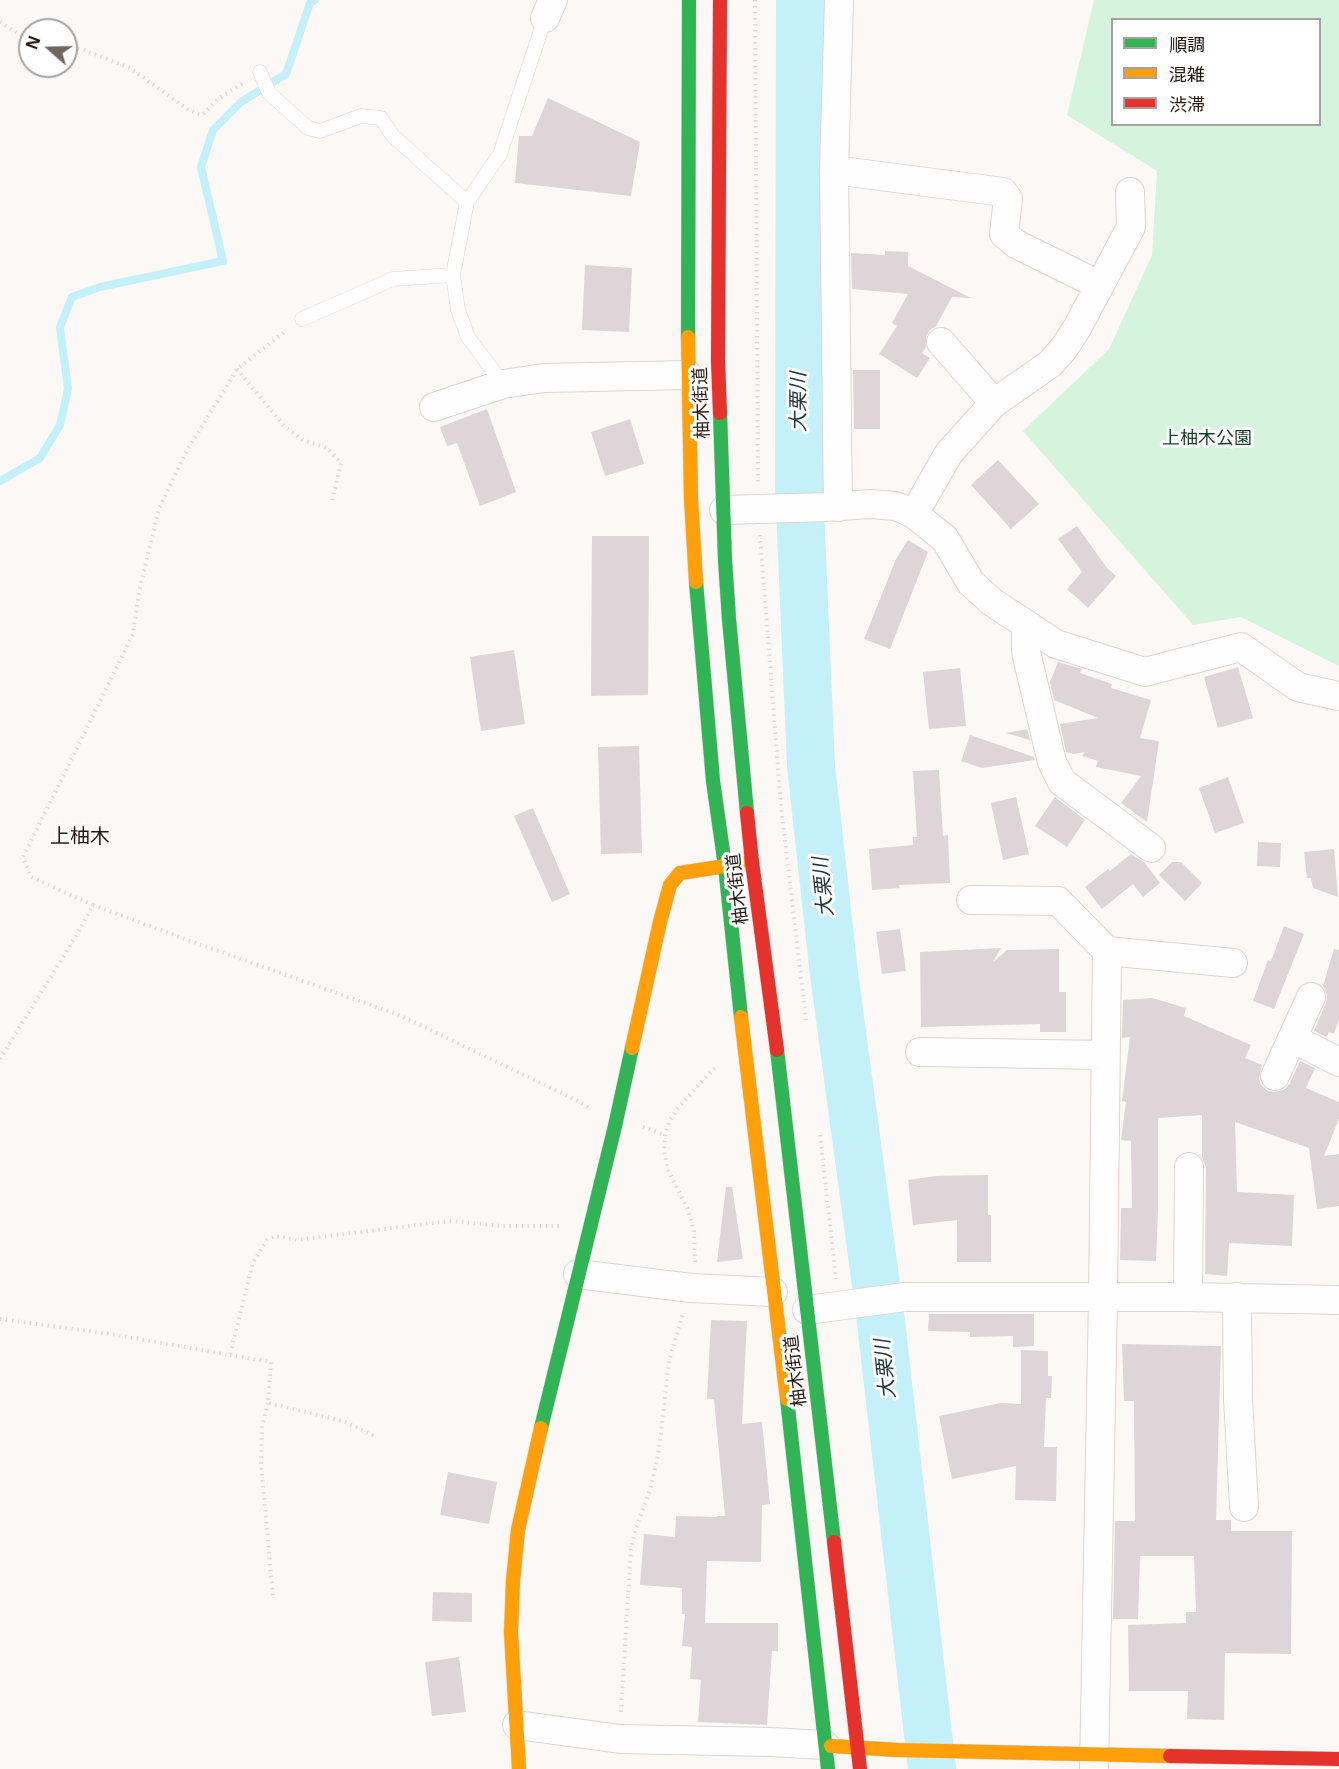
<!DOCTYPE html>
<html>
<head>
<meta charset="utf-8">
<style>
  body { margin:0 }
  #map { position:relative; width:1339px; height:1769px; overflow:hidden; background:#fcf8f6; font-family:"Open Sans","Noto Sans JP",sans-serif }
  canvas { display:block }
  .legend { position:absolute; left:1111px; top:18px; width:210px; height:108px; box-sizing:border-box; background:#fff; border:2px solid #a7a2a0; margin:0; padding:8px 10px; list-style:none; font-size:18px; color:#241711 }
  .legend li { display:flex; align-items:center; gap:12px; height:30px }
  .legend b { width:30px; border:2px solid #a7a2a0 }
  .north { position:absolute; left:18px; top:18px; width:60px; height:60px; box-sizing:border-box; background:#fff; border:2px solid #a7a2a0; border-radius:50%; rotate:290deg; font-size:16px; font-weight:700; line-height:24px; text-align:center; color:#241711 }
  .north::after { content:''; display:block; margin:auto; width:21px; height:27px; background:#706661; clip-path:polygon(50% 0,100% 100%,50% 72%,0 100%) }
</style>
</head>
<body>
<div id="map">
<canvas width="1339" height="1769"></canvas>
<ul class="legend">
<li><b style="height:8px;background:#30b455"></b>順調</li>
<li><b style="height:8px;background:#ff9f0a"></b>混雑</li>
<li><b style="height:8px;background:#e5322d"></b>渋滞</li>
</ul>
<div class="north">N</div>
</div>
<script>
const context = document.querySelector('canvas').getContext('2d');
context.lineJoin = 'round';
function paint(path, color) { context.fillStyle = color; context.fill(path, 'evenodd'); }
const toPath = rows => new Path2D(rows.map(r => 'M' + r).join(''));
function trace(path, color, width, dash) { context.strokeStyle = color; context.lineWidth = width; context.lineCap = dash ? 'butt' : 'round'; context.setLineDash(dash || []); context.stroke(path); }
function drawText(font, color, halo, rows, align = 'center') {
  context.font = font + ' "Open Sans","Noto Sans JP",sans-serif'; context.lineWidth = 6; context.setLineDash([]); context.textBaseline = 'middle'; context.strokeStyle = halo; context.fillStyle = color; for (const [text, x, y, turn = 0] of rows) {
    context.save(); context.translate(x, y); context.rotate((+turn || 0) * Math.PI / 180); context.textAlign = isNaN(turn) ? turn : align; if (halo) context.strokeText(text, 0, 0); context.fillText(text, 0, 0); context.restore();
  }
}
paint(toPath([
  [1094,0,1339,0,1339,666,1241,617,1193,625,1023,431,1109,349,1152,255,1157,171,1067,115],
  [1112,20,1320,20,1320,124,1112,124]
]), '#d5f4de');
trace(toPath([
  [0,481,40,458,60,425,68,389,60,327,72,297,100,287,223,261,201,167,213,130,241,102,286,74,310,3,315,0]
]), '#c4f1f9', 8);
trace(toPath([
  [800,0,799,485,811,766,834,974,881,1322,932,1769]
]), '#c4f1f9', 48);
paint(toPath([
  [548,98,640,142,631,196,515,183,519,136,532,136],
  [885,251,908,252,908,266,971,298,952,297,936,326,930,330,926,336,926,347,922,353,930,358,917,378,879,354,897,326,892,323,908,294,852,289,851,253,885,255],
  [585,265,632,268,629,332,582,330],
  [853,370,880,370,880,429,854,429],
  [487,409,516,492,480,506,457,443,447,446,440,427],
  [630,419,644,464,605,476,591,432],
  [998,460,1039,504,1011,529,971,485],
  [1077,526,1107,568,1116,576,1088,608,1067,589,1082,572,1058,539],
  [592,536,649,536,648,695,591,696],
  [908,540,928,552,890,649,864,639,896,559],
  [514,650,525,724,481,731,470,657],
  [1058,662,1082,669,1080,673,1112,684,1111,688,1151,700,1140,738,1159,741,1147,822,1121,803,1141,776,1096,767,1098,761,1082,756,1085,752,1074,754,1066,752,1060,724,1098,718,1054,700,1050,682],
  [1238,667,1253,718,1218,728,1204,677],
  [960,668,966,726,929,729,923,672],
  [1027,729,1030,740,1006,733],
  [970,735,1034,757,1035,760,982,768,961,761],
  [639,746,642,853,601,854,598,747],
  [939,770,943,836,948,835,950,883,899,885,900,888,872,890,869,849,913,845,913,837,917,837,913,771],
  [1228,777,1244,823,1215,833,1199,788],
  [1016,797,1029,854,1003,860,991,803],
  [1055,797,1085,820,1067,847,1035,826],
  [533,808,570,894,552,902,514,816],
  [1258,842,1281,843,1280,867,1257,866],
  [1334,849,1338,897,1313,888,1311,878,1307,878,1304,852],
  [1131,854,1144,862,1160,883,1143,897,1133,884,1102,909,1085,887,1108,869,1110,871],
  [1172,862,1181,862,1202,883,1185,901,1159,875],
  [1284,926,1304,934,1274,1009,1253,1001,1268,960,1271,961],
  [900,929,906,971,882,974,876,932],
  [1001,948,993,962,1007,950,1059,949,1059,992,1066,992,1066,1032,1040,1032,1040,1024,921,1027,920,952],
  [1334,949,1339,950,1339,1019,1334,1034,1329,1032,1327,1037,1314,1031,1326,1003,1327,995,1323,986],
  [1152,998,1186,1008,1184,1016,1251,1045,1245,1058,1262,1065,1259,1078,1261,1085,1268,1091,1276,1092,1285,1089,1290,1083,1300,1061,1315,1068,1306,1088,1339,1102,1339,1119,1324,1156,1339,1154,1339,1206,1317,1209,1309,1148,1235,1122,1237,1192,1294,1195,1292,1246,1229,1243,1227,1276,1205,1274,1206,1167,1202,1158,1202,1115,1158,1118,1158,1210,1156,1261,1120,1260,1121,1208,1132,1208,1131,1141,1121,1140,1126,1102,1122,1101,1130,1037,1122,1038,1123,1000],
  [988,1175,988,1215,991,1215,991,1262,957,1262,957,1220,913,1225,908,1180,935,1176],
  [726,1187,732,1187,743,1259,717,1262],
  [929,1314,1034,1314,1034,1346,1013,1347,1013,1336,970,1337,970,1332,928,1331],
  [711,1320,747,1321,742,1424,762,1422,770,1504,762,1505,761,1562,707,1561,705,1623,778,1623,778,1651,772,1651,767,1725,698,1722,701,1680,690,1679,692,1647,682,1646,685,1614,682,1614,682,1588,640,1585,644,1534,675,1537,676,1516,717,1517,717,1516,725,1516,714,1399,707,1399],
  [1122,1344,1221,1346,1216,1520,1231,1520,1231,1531,1292,1531,1291,1654,1225,1653,1224,1720,1187,1719,1188,1691,1129,1691,1128,1625,1186,1623,1186,1612,1196,1612,1194,1556,1140,1556,1138,1619,1113,1619,1115,1521,1135,1521,1134,1401,1124,1401],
  [1021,1350,1048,1351,1048,1376,1052,1376,1051,1398,1046,1398,1044,1447,1057,1447,1056,1501,1015,1500,1016,1466,952,1479,939,1416,1001,1403,1021,1404],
  [448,1472,497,1482,489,1524,440,1515],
  [433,1592,472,1593,472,1622,432,1621],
  [459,1657,466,1712,432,1716,425,1662]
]), '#ded5d9');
const lane = toPath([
  [260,72,269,93,308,128,320,131,361,116,381,118,393,136,467,202],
  [302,319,393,279,453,275],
  [503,384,468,337,458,310,453,275,467,202,500,154,545,18]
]);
const street = toPath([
  [545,18,553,0],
  [834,170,1003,192,1008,199,1004,234,1016,244,1099,285],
  [941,342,994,403],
  [434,407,503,384,544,378,688,375],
  [838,507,834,170,839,0],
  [724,510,826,507,870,504,896,506,914,514,945,539,971,583,992,602,1056,644,1145,672,1241,647,1298,687,1339,696],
  [914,514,949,453,994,403,1050,364,1064,348,1077,328,1131,227,1130,192],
  [1026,624,1026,652,1052,762,1062,782,1151,848],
  [971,900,1058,901,1107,951,1103,1297,1094,1769],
  [1107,951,1233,963],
  [1292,1038,1339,1062],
  [920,1052,1105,1055],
  [1275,1076,1311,997],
  [578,1274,691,1288,773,1292],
  [1188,1297,1189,1167],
  [1237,1297,1238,1399,1244,1507],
  [807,1310,905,1297,1188,1297,1339,1300],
  [517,1725,620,1739,770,1742,825,1745]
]);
const fast = toPath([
  [688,337,689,0],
  [720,413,725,560,729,619,747,813],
  [696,582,713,781,725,866,741,1017],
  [777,1050,834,1542],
  [787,1399,828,1769],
  [541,1428,615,1126,632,1048]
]);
const slow = toPath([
  [688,337,691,498,696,582],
  [741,1017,787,1399],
  [632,1048,660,922,670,885,680,873,752,862],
  [831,1746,898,1750,1170,1756],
  [519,1769,511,1632,513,1581,518,1530,541,1428]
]);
const jam = toPath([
  [720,413,718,361,720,0],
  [747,813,752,862,777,1050],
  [834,1542,860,1769],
  [1170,1756,1339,1759]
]);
trace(lane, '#ded5d1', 15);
trace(street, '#ded5d1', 30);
trace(fast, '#ded5d1', 15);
trace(slow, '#ded5d1', 15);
trace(jam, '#ded5d1', 15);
trace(toPath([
  [755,0,758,483],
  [0,22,22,36,30,37],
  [66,46,84,50,130,68,190,111,202,115,218,99,243,83],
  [237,369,286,428,303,440,327,448,341,463,332,501],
  [760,535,781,806,806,1020],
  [93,905,31,877,23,857,133,634,139,592,159,509,185,454,237,369,287,330],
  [0,1059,76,936,93,905,182,938,399,1015,580,1102,590,1109],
  [643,1127,665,1135],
  [820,1135,836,1279],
  [695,1262,694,1230,687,1208,668,1170,664,1151,665,1135,669,1122,677,1109,707,1076,717,1066],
  [0,1319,110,1334,230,1355,253,1262,267,1240,275,1236,297,1240,449,1221,503,1226,560,1226],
  [230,1355,271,1362,268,1403,343,1421,374,1436],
  [268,1403,262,1426,261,1462,273,1598],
  [621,1712,631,1548,636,1528,651,1487,659,1450,669,1361,683,1313]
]), '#dddbda', 4, [1.5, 4.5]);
trace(lane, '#fffefe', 14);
trace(street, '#fffefe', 28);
trace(fast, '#30b455', 14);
trace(slow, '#ff9f0a', 14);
trace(jam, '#e5322d', 14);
drawText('18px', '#241711', '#fff', [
  ["柚木街道",702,403,-92],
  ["柚木街道",738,889,-97],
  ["柚木街道",796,1371,-97]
]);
drawText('18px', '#173c27', '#fff', [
  ["上柚木公園",1207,439]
]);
drawText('italic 20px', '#20363a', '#fff', [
  ["大栗川",799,402,-90],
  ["大栗川",824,887,-96],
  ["大栗川",886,1369,-96]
]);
drawText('20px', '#241711', '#fff', [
  ["上柚木",80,837]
]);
</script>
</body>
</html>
